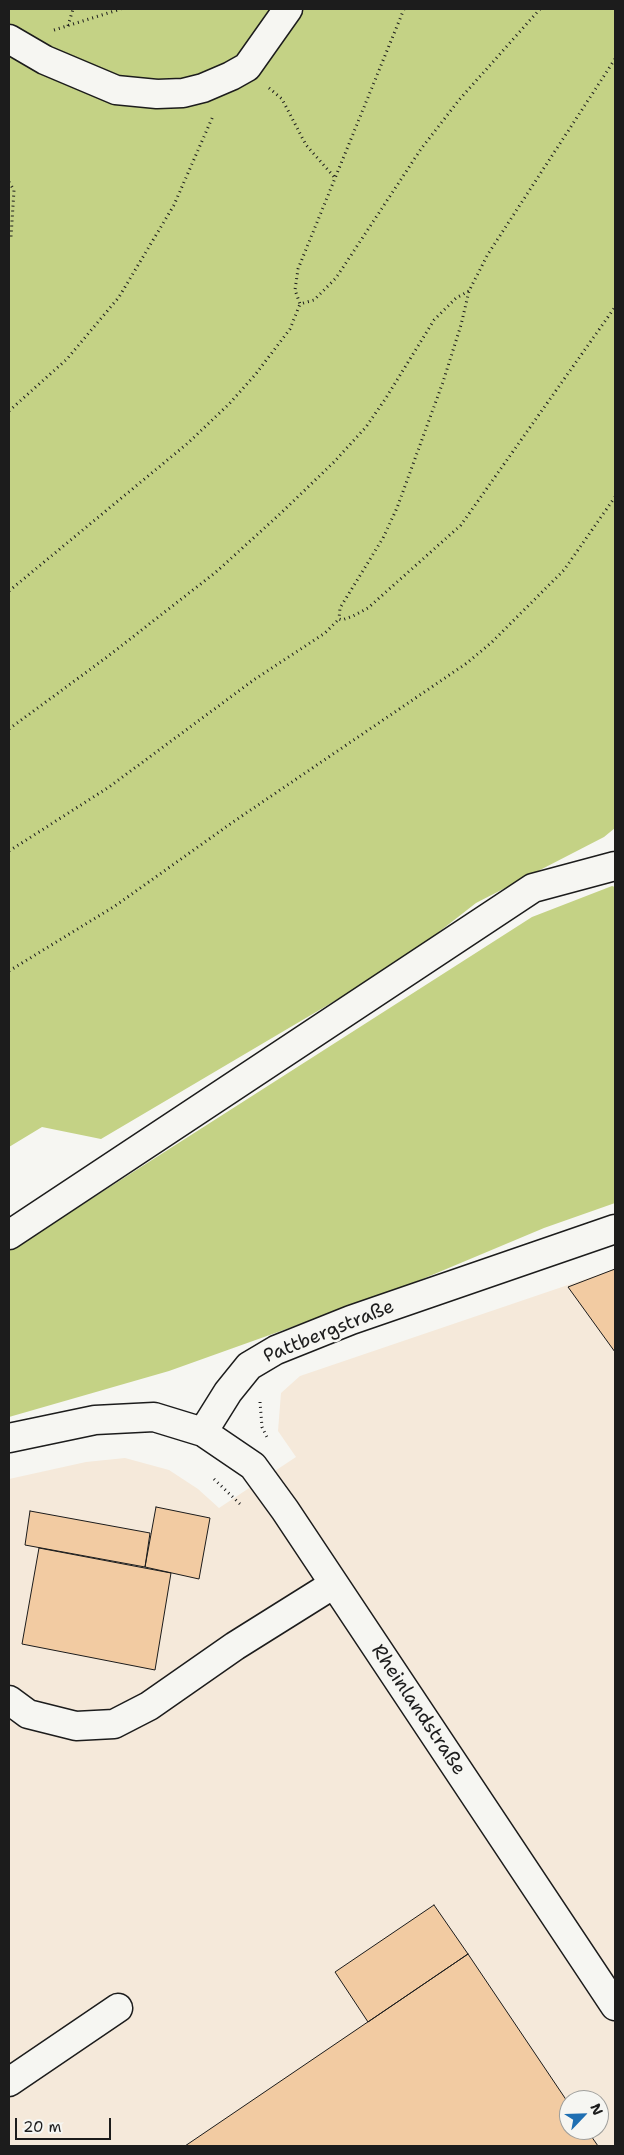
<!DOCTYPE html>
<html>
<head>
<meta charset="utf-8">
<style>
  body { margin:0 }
  #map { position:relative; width:624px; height:2155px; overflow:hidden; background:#f6f6f2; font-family:"Shantell Sans",sans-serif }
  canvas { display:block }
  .frame { position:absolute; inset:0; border:10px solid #1c1c1c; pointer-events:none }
  .north { position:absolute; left:559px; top:2090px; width:50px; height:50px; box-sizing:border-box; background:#f6f6f2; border:1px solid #9f9f9c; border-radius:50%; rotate:66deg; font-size:14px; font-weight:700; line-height:20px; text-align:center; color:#1c1c1c }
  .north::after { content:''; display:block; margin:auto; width:18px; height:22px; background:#1f6fb2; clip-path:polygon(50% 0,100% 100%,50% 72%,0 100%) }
  .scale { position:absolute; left:15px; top:2118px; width:96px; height:22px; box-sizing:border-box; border:2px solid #1c1c1c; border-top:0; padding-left:6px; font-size:15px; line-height:18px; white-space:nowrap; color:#1c1c1c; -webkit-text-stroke:4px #f6f6f2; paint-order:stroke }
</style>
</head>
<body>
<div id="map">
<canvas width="624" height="2155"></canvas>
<div class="frame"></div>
<div class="north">N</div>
<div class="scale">20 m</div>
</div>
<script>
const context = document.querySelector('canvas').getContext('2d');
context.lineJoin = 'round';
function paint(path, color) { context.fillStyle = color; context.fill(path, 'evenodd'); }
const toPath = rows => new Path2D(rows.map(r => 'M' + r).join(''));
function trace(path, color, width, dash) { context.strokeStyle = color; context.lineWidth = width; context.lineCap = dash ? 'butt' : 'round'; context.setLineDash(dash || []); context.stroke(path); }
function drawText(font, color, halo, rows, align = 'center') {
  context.font = font + ' "Shantell Sans",sans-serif'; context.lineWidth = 5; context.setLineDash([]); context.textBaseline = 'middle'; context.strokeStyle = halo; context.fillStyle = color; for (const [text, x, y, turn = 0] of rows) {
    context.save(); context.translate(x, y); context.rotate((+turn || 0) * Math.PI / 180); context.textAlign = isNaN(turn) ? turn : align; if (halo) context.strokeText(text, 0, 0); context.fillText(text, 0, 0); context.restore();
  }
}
paint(toPath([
  [615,1269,615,2146,9,2146,9,1479,86,1462,125,1458,169,1470,198,1489,219,1508,296,1457,278,1431,281,1393,300,1376],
  [569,2100,599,2100,599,2130,569,2130]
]), '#f5e9da');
paint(toPath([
  [9,9,615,9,615,828,604,837,476,903,399,963,101,1139,42,1127,9,1147],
  [612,886,615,887,615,1203,544,1228,401,1288,169,1371,9,1417,9,1237,19,1245,532,917]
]), '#c4d285');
const building = toPath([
  [615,1269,615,1352,568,1287,615,1269],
  [156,1507,210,1518,199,1579,145,1567,156,1507],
  [30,1511,150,1533,145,1567,25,1545,30,1511],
  [39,1548,171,1573,155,1670,22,1644,39,1548],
  [434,1905,468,1954,368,2022,335,1972,434,1905],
  [468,1954,569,2104,569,2130,587,2130,598,2146,185,2146,468,1954]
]);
paint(building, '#f2cba2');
trace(building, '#1c1c1c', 1);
const minor = toPath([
  [9,39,45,60,116,90,157,94,183,93,203,88,231,76,247,67,288,9],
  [9,1235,533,888,615,866],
  [203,1432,228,1392,249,1366,276,1350,351,1320,615,1229],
  [9,1438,95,1420,154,1417,203,1432,253,1466,285,1510,615,2006],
  [9,1700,28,1714,76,1726,114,1724,149,1706,235,1646,334,1584],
  [9,2082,118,2008]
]);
trace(minor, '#1c1c1c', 31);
trace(toPath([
  [404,9,298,269,295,290,300,304,314,300,336,278,421,149,459,100,540,9],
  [68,26,73,9],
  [54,30,121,9],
  [615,59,488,254,469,291,461,325,443,382,397,508,383,538,340,608,339,619,342,620,353,616,368,608,461,525,615,307],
  [269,88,282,99,306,145,335,178],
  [9,182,14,190,11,237,9,240],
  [9,411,67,359,119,297,174,205,213,116],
  [9,591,188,443,229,404,255,375,290,329,300,304],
  [9,729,107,657,216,572,281,513,334,462,366,427,386,398,434,320,456,298,469,291],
  [9,851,109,787,255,679,325,633,339,619],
  [9,971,115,906,233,822,467,663,492,642,564,570,615,497],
  [260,1402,262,1427,267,1437],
  [214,1479,240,1504]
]), '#1c1c1c', 3, [1, 4]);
trace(minor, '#f6f6f2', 28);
drawText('19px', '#1c1c1c', '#f6f6f2', [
  ["Pattbergstraße",329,1332,-22],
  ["Rheinlandstraße",418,1710,56]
]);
</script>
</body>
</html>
